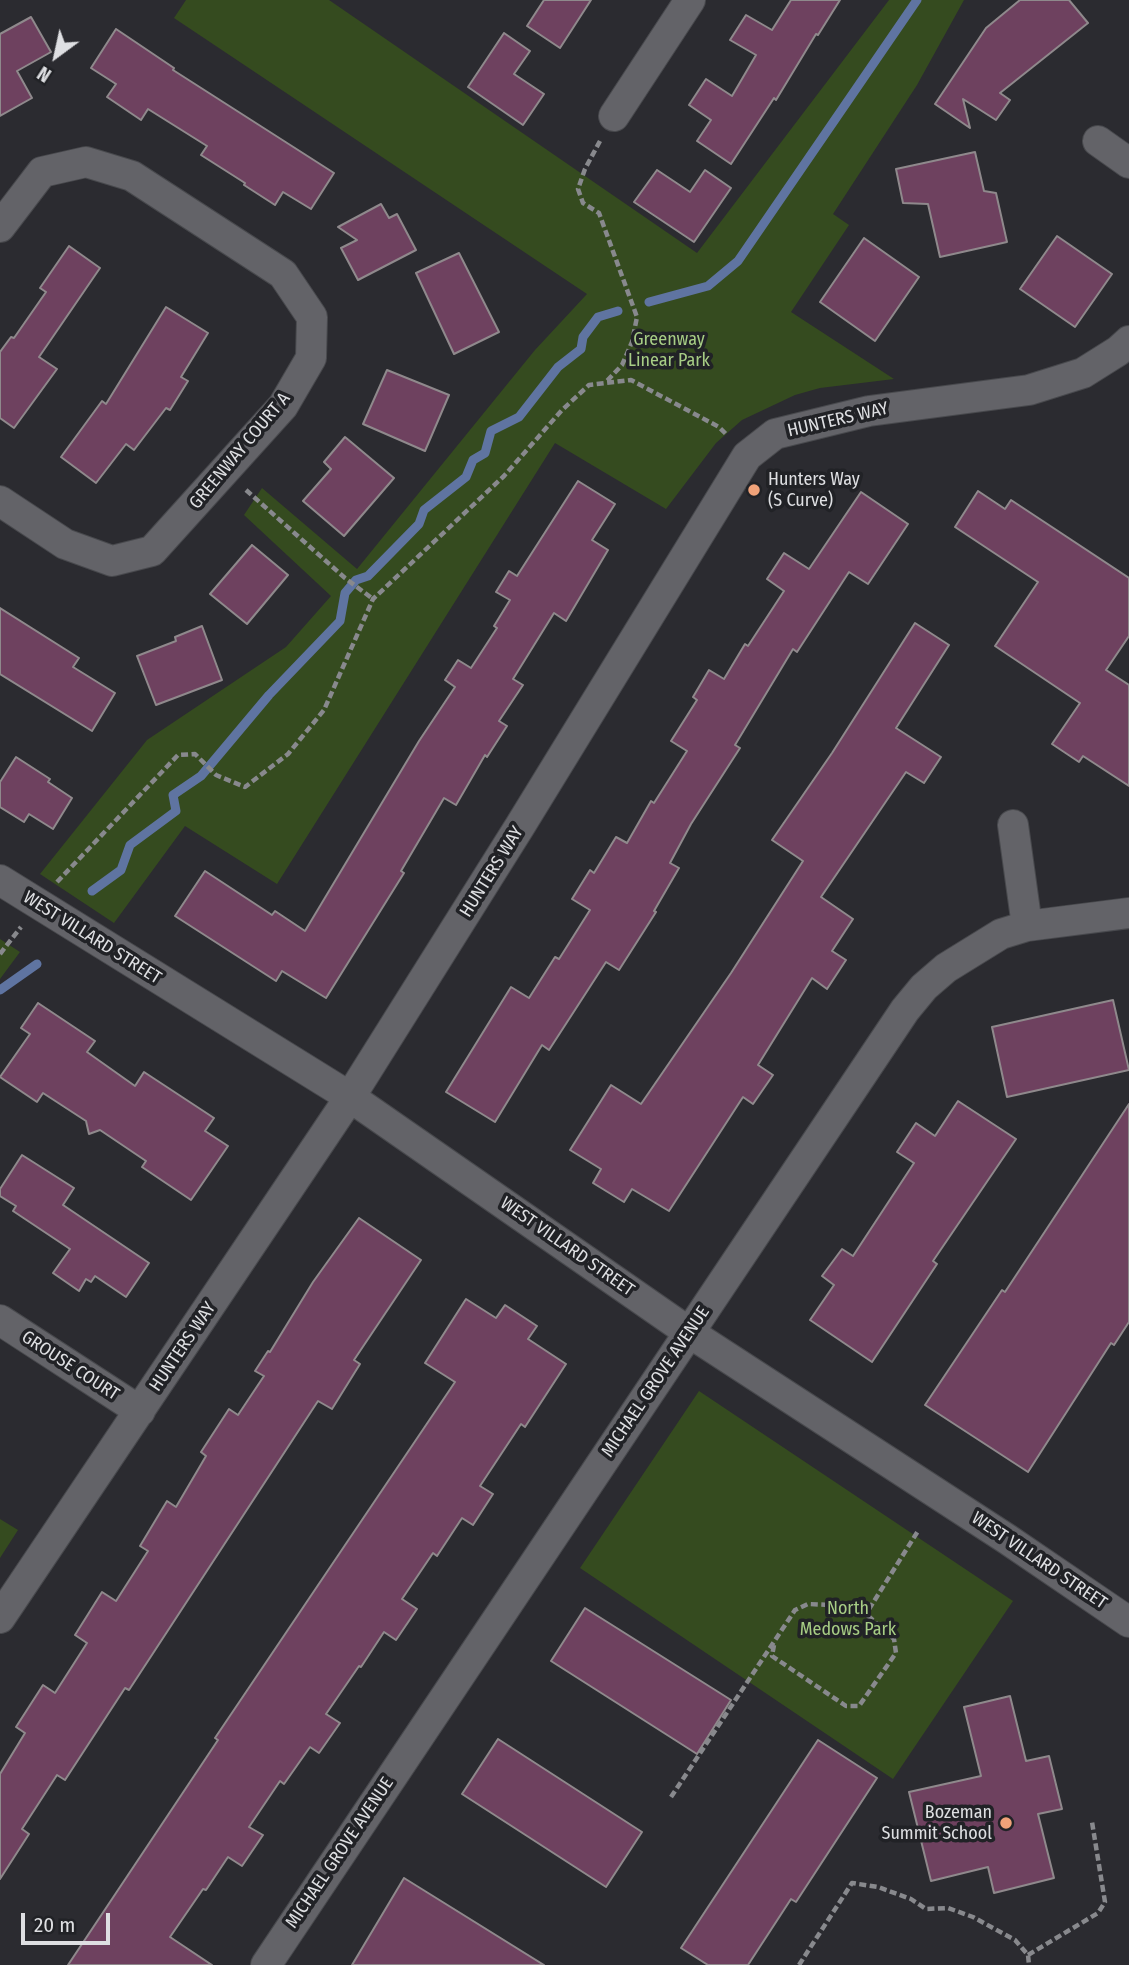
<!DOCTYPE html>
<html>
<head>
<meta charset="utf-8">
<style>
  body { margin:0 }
  #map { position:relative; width:1129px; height:1965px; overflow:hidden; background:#2b2b30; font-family:"Fira Sans Condensed",sans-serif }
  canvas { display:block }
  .north { position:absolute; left:21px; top:21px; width:70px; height:70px; -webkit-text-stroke:5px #212226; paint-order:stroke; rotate:213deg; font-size:19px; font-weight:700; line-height:28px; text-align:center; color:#dedfe2 }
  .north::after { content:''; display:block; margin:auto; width:24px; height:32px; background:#dedfe2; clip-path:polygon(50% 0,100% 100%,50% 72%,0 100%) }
  .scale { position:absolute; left:21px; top:1913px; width:89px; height:32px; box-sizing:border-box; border:4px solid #dedfe2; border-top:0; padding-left:9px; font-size:21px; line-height:24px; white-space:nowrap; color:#dedfe2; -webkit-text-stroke:5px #212226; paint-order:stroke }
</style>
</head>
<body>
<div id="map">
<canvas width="1129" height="1965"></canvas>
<div class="north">N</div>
<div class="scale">20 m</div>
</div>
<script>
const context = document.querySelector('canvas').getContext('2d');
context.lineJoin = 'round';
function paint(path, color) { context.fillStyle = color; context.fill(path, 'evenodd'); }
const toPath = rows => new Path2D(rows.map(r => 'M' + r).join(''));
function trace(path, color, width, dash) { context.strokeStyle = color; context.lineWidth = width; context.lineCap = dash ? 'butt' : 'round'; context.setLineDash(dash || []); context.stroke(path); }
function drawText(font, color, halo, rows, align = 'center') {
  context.font = font + ' "Fira Sans Condensed",sans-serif'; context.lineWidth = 7; context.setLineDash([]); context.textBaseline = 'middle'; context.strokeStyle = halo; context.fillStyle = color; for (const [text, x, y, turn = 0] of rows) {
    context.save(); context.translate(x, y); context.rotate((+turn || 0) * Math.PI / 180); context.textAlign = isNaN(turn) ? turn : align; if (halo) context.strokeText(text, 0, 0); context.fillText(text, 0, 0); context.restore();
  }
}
paint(toPath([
  [186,0,329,0,697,253,889,0,964,0,917,85,833,214,849,225,791,312,894,379,820,388,795,395,742,420,716,443,666,509,555,443,277,884,185,826,114,923,40,874,147,740,286,647,331,596,244,515,262,488,357,569,535,350,587,294,174,18],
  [0,939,20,952,0,979],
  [699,1391,1013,1601,893,1779,580,1568],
  [0,1519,18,1530,0,1558]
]), '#354b1f');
trace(toPath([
  [649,302,708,286,738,261,917,0],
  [92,891,121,870,130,845,176,811,173,795,201,776,269,695,340,621,345,593,356,580,368,576,419,524,424,510,466,477,473,460,485,453,491,431,519,417,558,367,581,349,583,337,598,317,618,311],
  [0,990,37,964]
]), '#5f74a1', 9);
const building = toPath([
  [544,0,591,0,560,48,527,26,544,0],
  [791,0,840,0,818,35,816,34,776,100,774,98,731,164,697,141,711,120,689,105,706,79,732,96,756,55,730,40,746,15,772,30,791,0],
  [1020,0,1069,0,1088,23,1000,93,1010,100,996,120,963,99,970,128,935,104,986,28,1020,0],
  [31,17,51,52,17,71,32,98,0,116,0,34,31,17],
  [116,29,174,68,173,70,334,173,311,209,283,192,275,205,244,185,245,183,201,155,207,146,148,109,141,120,107,97,116,84,91,68,116,29],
  [504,33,530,51,514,74,544,94,523,125,468,87,504,33],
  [975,152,984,191,996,193,1007,242,940,257,928,204,903,203,896,169,975,152],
  [657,170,690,192,705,170,731,188,694,242,634,202,657,170],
  [381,204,389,218,397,214,416,250,358,280,341,248,357,240,338,227,381,204],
  [1057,236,1112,274,1075,327,1020,289,1057,236],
  [864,238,919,277,875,341,820,302,864,238],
  [69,246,100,268,39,357,57,369,14,428,0,418,0,352,11,337,14,338,46,292,40,288,69,246],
  [459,253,499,332,454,354,416,273,459,253],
  [166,307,208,333,181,377,188,381,170,410,166,408,134,450,126,444,96,483,61,457,102,401,106,404,166,307],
  [387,370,449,395,425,451,363,424,387,370],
  [345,437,394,478,344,536,303,501,331,469,324,462,345,437],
  [578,481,615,504,592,540,608,550,566,621,554,613,513,679,523,685,499,721,507,726,487,757,485,755,456,805,444,798,401,871,404,873,326,998,282,971,276,981,175,916,205,871,272,915,275,911,305,931,419,741,455,687,445,680,458,660,471,668,497,628,494,626,510,600,496,592,509,571,517,576,578,481],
  [978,491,1005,509,1011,500,1129,578,1129,636,1106,670,1129,685,1129,786,1083,756,1079,762,1052,744,1080,703,995,646,1038,582,955,527,978,491],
  [861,492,908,524,868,584,849,572,797,652,793,649,735,745,740,748,691,824,670,863,679,868,654,911,656,912,619,970,606,962,549,1050,542,1045,495,1122,446,1092,511,987,529,998,555,957,559,959,590,910,572,899,590,870,594,873,616,837,627,843,651,801,654,803,687,751,671,741,697,700,693,697,709,670,724,679,745,644,748,646,784,591,767,579,784,553,809,569,861,492],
  [252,545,288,575,247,624,210,594,252,545],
  [0,608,79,658,73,667,115,693,92,731,0,674,0,608],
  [915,623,949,645,896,728,941,757,924,783,906,772,821,897,853,919,832,951,846,960,827,989,812,978,758,1065,773,1075,753,1104,743,1097,669,1211,632,1189,624,1202,593,1183,601,1169,570,1150,611,1085,641,1104,731,973,803,861,772,840,832,753,915,623],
  [202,626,222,680,156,705,137,656,176,641,175,637,202,626],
  [16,757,50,779,48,782,72,798,53,829,29,814,24,822,0,807,0,782,16,757],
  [1113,1000,1129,1070,1007,1097,992,1027,1113,1000],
  [38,1003,95,1041,87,1052,135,1086,144,1072,214,1118,205,1131,228,1146,191,1200,142,1167,146,1161,100,1130,89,1134,86,1121,43,1093,37,1102,0,1077,30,1034,21,1028,38,1003],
  [958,1101,1016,1139,933,1261,937,1264,872,1362,810,1320,834,1285,822,1276,842,1249,853,1256,914,1163,897,1152,916,1123,935,1136,958,1101],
  [1129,1104,1129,1322,1114,1345,1111,1343,1028,1472,925,1405,1002,1290,1005,1292,1129,1104],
  [22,1155,74,1188,63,1205,149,1263,126,1297,95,1276,91,1282,86,1279,79,1291,53,1273,70,1249,13,1211,16,1206,0,1196,0,1189,22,1155],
  [359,1218,421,1260,354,1360,360,1364,332,1409,318,1401,129,1690,125,1688,65,1780,57,1775,22,1829,29,1834,0,1879,0,1774,25,1733,16,1727,43,1685,55,1693,87,1643,75,1635,102,1592,116,1601,148,1551,140,1546,167,1501,176,1507,206,1456,201,1452,229,1409,238,1415,264,1376,255,1371,268,1351,270,1352,313,1282,359,1218],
  [466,1299,496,1318,505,1305,537,1326,528,1339,566,1364,525,1427,521,1424,480,1486,493,1494,473,1525,462,1518,437,1556,433,1553,402,1599,417,1609,396,1640,384,1632,361,1667,359,1666,326,1714,340,1723,319,1753,310,1747,284,1784,280,1781,249,1827,263,1835,242,1866,228,1857,206,1890,203,1889,170,1937,212,1965,68,1965,218,1740,215,1738,455,1382,425,1363,466,1299],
  [585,1608,731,1700,697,1754,551,1661,585,1608],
  [1010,1696,1026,1761,1049,1756,1062,1809,1038,1814,1054,1878,994,1893,988,1867,931,1881,909,1792,981,1776,964,1707,1010,1696],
  [498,1739,642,1832,606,1887,462,1794,498,1739],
  [818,1740,877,1778,796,1902,791,1899,748,1965,708,1965,681,1948,818,1740],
  [404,1878,544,1965,352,1965,404,1878]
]);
paint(building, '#6e415f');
trace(building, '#8f898c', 2);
const street = toPath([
  [614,116,690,0],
  [1098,141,1129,163],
  [0,227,42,172,86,162,132,176,283,274,312,317,311,358,283,406,152,551,112,561,65,544,0,501],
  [1013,825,1027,926],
  [0,880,350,1097,690,1333,1007,1539,1129,1622],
  [0,1320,140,1411],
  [0,1618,350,1097,520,826,747,456,775,434,869,411,1029,390,1083,373,1118,351,1129,341],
  [266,1965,905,1010,924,987,946,968,1001,934,1027,926,1129,913]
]);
trace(street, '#48494d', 32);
trace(toPath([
  [600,141,585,169,578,189,583,203,599,213,637,317,632,342,622,365,606,382],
  [246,490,345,578,373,599],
  [57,882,178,755,195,754,216,775,245,787,288,754,324,710,373,599,504,476,562,410,589,385,631,380,719,427,727,435],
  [0,954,21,927],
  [774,1645,772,1656,846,1706,859,1706,896,1653,894,1639,866,1614],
  [671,1797,795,1610,808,1604,853,1606,866,1614,918,1531],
  [1028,1955,1098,1913,1105,1902,1092,1822],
  [799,1965,852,1883,878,1887,911,1899,926,1909,948,1908,973,1917,1015,1940,1028,1955,1029,1965]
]), '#88898d', 4.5, [7, 3.5]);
trace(street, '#636368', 30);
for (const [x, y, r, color] of [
  [754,490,7,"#f0a279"],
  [1006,1823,7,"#f0a279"]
]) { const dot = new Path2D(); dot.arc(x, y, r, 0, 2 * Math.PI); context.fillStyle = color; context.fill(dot); trace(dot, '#212226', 2.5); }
drawText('18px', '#a7cd85', '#212226', [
  ["Greenway",669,340],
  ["Linear Park",669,361],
  ["North",848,1609],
  ["Medows Park",848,1630]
]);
drawText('18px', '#dedfe2', '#212226', [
  ["HUNTERS WAY",838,420,-13],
  ["GREENWAY COURT A",240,451,-50],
  ["HUNTERS WAY",492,872,-58],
  ["WEST VILLARD STREET",92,938,32],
  ["WEST VILLARD STREET",567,1247,35],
  ["HUNTERS WAY",183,1347,-56],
  ["GROUSE COURT",70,1366,33],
  ["MICHAEL GROVE AVENUE",656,1382,-56],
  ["WEST VILLARD STREET",1039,1561,34],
  ["MICHAEL GROVE AVENUE",340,1853,-56]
]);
drawText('18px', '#dedfe2', '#212226', [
  ["Hunters Way",768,480],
  ["(S Curve)",768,501],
  ["Bozeman",992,1813,"right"],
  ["Summit School",992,1834,"right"]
], 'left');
</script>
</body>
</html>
